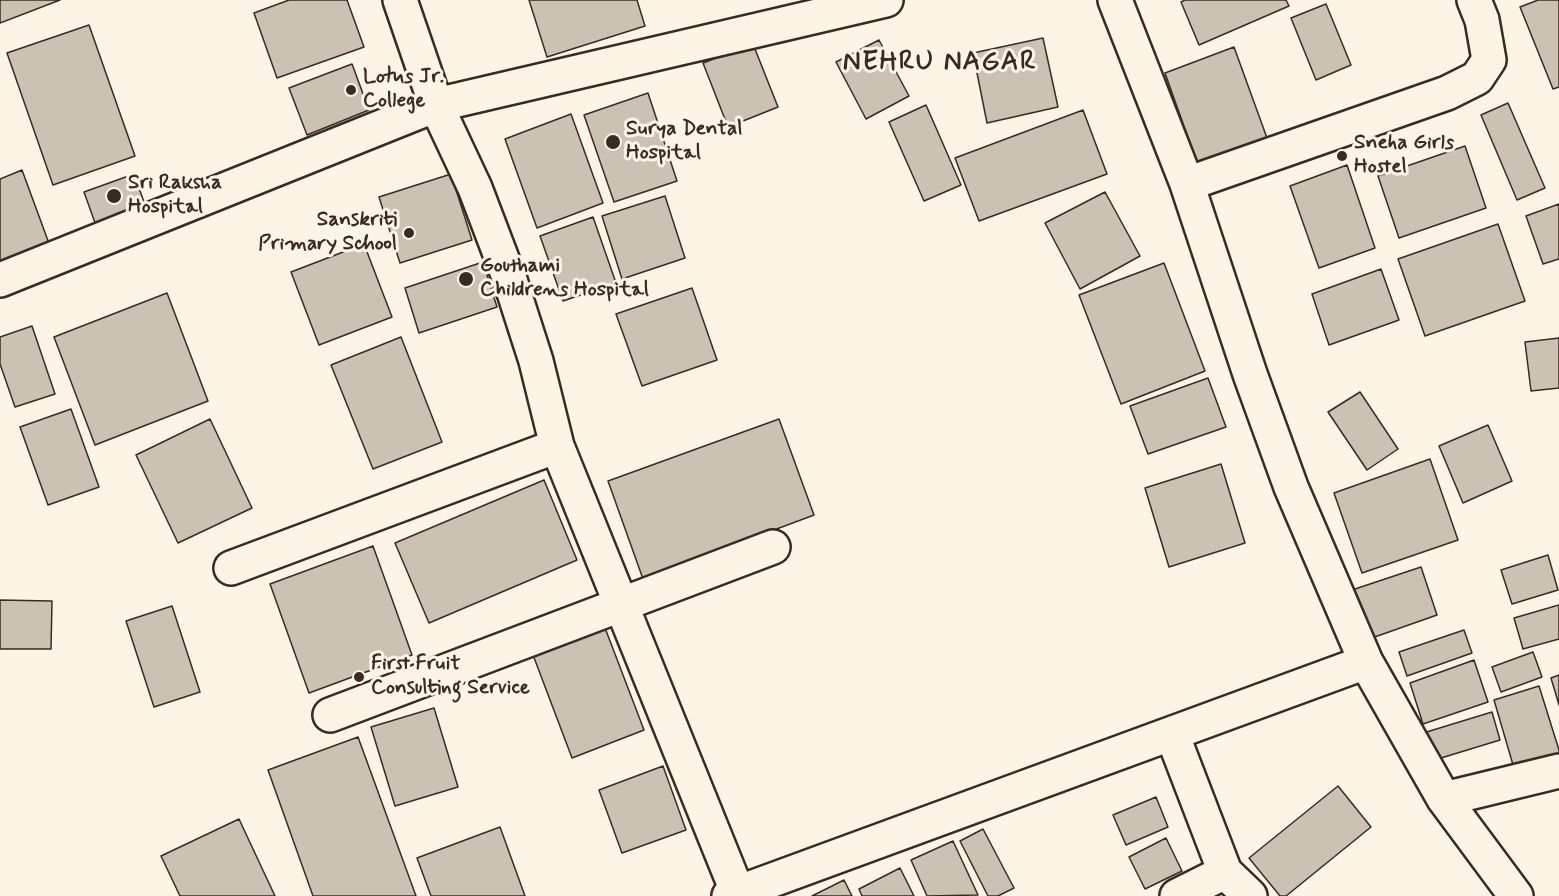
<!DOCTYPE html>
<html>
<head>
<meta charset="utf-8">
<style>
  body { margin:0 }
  canvas { display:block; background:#fcf5e5 }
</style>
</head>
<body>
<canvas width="1559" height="896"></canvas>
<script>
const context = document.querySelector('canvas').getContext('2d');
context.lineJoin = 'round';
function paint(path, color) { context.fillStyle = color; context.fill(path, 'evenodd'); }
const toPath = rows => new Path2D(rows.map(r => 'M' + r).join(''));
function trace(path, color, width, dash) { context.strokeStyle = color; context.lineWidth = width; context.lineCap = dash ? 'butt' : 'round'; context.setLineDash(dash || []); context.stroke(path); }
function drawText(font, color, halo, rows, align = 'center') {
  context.font = font + ' Mynerve,sans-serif'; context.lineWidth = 6; context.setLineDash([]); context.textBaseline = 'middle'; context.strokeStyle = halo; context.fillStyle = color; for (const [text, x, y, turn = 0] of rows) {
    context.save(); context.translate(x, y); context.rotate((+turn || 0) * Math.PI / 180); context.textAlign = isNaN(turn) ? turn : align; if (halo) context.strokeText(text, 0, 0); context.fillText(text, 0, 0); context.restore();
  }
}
const building = toPath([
  [0,0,60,0,0,23,0,0],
  [289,0,347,0,364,47,277,78,254,13,289,0],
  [529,0,637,0,645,26,547,57,529,0],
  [1185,0,1286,0,1289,6,1199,45,1181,2,1185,0],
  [1538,0,1559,0,1559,87,1553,89,1520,7,1538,0],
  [1326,4,1351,65,1316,80,1291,18,1326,4],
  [89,25,135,156,53,185,7,53,89,25],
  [1043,38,1058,107,987,123,973,53,1043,38],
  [879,40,909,96,866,119,836,62,879,40],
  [753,44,778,107,728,127,703,63,753,44],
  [1234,47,1267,138,1197,163,1165,73,1234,47],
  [352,64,369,110,307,135,289,88,352,64],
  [648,93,677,181,614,202,584,115,648,93],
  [1508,103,1545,188,1517,200,1481,115,1508,103],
  [926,105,961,185,924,201,889,122,926,105],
  [1083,110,1107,174,979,221,955,158,1083,110],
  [571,114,603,203,537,228,505,139,571,114],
  [1465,146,1486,208,1399,238,1378,176,1465,146],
  [1347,165,1375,248,1319,268,1290,186,1347,165],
  [22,170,54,257,0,277,0,179,22,170],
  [134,174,149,216,99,234,84,192,134,174],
  [451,174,472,240,400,263,379,197,451,174],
  [1105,192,1140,256,1080,289,1045,223,1105,192],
  [665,196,685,258,622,279,602,216,665,196],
  [1559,204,1559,259,1543,264,1526,216,1559,204],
  [593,217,616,283,563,301,540,236,593,217],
  [1498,224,1525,301,1425,336,1398,259,1498,224],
  [364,244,392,317,319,345,291,272,364,244],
  [483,262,497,307,419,333,405,288,483,262],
  [1164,263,1205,371,1121,404,1079,295,1164,263],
  [1381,269,1399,320,1329,345,1312,294,1381,269],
  [692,288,717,360,642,386,616,314,692,288],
  [167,293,208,401,95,445,54,337,167,293],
  [32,326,55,394,15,407,0,364,0,337,32,326],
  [401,337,442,442,373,469,331,365,401,337],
  [1559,338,1559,388,1531,391,1525,342,1559,338],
  [1208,378,1226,427,1148,454,1130,406,1208,378],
  [1360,392,1398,449,1367,470,1328,412,1360,392],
  [71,409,99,487,48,505,20,427,71,409],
  [210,419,252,508,178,543,136,455,210,419],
  [779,419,814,515,643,579,608,481,779,419],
  [1488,425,1512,481,1463,503,1439,446,1488,425],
  [1430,459,1458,540,1362,573,1334,493,1430,459],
  [1221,464,1245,543,1169,567,1145,488,1221,464],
  [544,480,577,560,429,623,395,543,544,480],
  [373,546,412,655,309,693,270,584,373,546],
  [1548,555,1558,590,1512,604,1501,570,1548,555],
  [1421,567,1437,615,1369,639,1352,590,1421,567],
  [0,600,52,601,51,649,0,649,0,600],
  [1559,605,1559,639,1523,649,1514,618,1559,605],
  [172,606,200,692,154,707,126,621,172,606],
  [602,620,644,730,572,758,530,647,602,620],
  [1464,630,1472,653,1407,676,1399,652,1464,630],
  [1533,652,1542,677,1501,692,1492,667,1533,652],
  [1474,660,1488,702,1423,724,1410,683,1474,660],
  [1559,675,1559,705,1551,678,1559,675],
  [1539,686,1559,750,1559,762,1516,775,1494,700,1539,686],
  [434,708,458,787,395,806,371,727,434,708],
  [1492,712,1500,740,1428,762,1420,734,1492,712],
  [358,737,416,896,313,896,268,770,358,737],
  [663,766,686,830,622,853,599,790,663,766],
  [1338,786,1371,827,1286,896,1280,896,1249,858,1338,786],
  [1156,797,1168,827,1126,845,1113,815,1156,797],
  [239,819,275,896,180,896,161,856,239,819],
  [500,827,525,896,431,896,417,858,500,827],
  [983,829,1014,888,998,896,988,896,960,841,983,829],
  [1166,838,1182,871,1145,889,1129,857,1166,838],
  [953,841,978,895,927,896,911,860,953,841],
  [900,868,914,896,862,896,859,889,900,868],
  [844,880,852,896,812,896,844,880]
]);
paint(building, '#ccc2b3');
trace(building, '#3b2a1e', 1.5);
const minor = toPath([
  [400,0,436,105,475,188,510,280,536,361,557,446,739,896],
  [1115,0,1187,184,1250,374,1291,487,1366,662,1444,799,1516,896],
  [1187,184,1447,93,1477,78,1489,60,1482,20,1474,0],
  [0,280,436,105,886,0],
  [231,568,557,446],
  [330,715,773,547],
  [1172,734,1225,872,1250,896],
  [1444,799,1559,771],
  [729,896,1366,662],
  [1177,896,1225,872]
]);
trace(minor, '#3b2a1e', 38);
trace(minor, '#fcf5e5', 33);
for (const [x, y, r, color] of [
  [351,90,6,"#3b2a1e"],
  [613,142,8,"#3b2a1e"],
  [1342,156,6,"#3b2a1e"],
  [114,196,8,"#3b2a1e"],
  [409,233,6,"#3b2a1e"],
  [466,279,8,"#3b2a1e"],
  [359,677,6,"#3b2a1e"]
]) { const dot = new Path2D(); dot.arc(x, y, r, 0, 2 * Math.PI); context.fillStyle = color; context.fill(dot); trace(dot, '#fcf5e5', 2); }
drawText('bold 21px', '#3b2a1e', '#fcf5e5', [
  ["Lotus Jr.",363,78],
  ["College",363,102],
  ["Surya Dental",626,130],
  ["Hospital",626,154],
  ["Sneha Girls",1354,144],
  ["Hostel",1354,168],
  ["Sri Raksha",128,184],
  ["Hospital",128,208],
  ["Sanskriti",397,221,"right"],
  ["Primary School",397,245,"right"],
  ["Gouthami",480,267],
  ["Childrens Hospital",480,291],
  ["First Fruit",371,665],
  ["Consulting Service",371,689]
], 'left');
context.letterSpacing = '1.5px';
drawText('bold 27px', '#3b2a1e', '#fcf5e5', [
  ["NEHRU NAGAR",940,63]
]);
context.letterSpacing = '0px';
</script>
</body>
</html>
